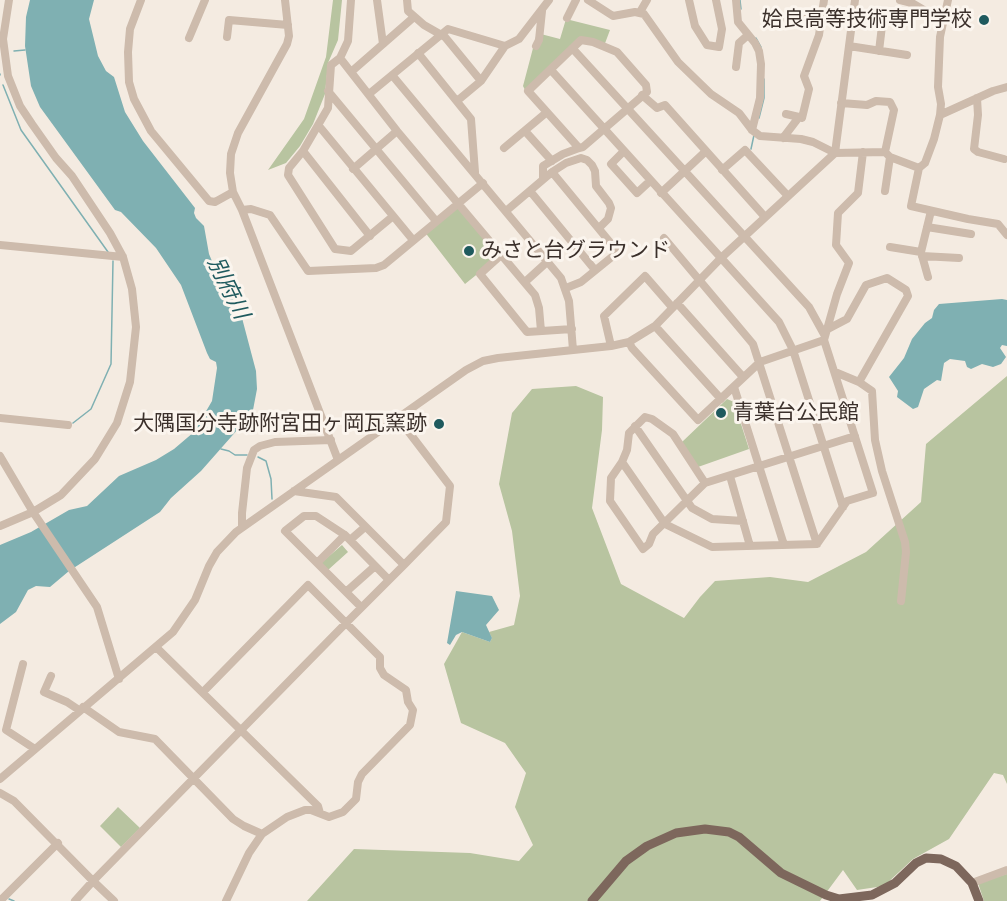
<!DOCTYPE html>
<html>
<head>
<meta charset="utf-8">
<style>
  body { margin:0 }
  canvas { display:block; background:#f4ebe1 }
</style>
</head>
<body>
<canvas width="1007" height="901"></canvas>
<script>
const context = document.querySelector('canvas').getContext('2d');
context.lineJoin = 'round';
function paint(path, color) { context.fillStyle = color; context.fill(path, 'evenodd'); }
const toPath = rows => new Path2D(rows.map(r => 'M' + r).join(''));
function trace(path, color, width, dash) { context.strokeStyle = color; context.lineWidth = width; context.lineCap = dash ? 'butt' : 'round'; context.setLineDash(dash || []); context.stroke(path); }
function drawText(font, color, halo, rows, align = 'center') {
  context.font = font + ' Raleway,"Noto Sans JP",sans-serif'; context.lineWidth = 6; context.setLineDash([]); context.textBaseline = 'middle'; context.strokeStyle = halo; context.fillStyle = color; for (const [text, x, y, turn = 0] of rows) {
    context.save(); context.translate(x, y); context.rotate((+turn || 0) * Math.PI / 180); context.textAlign = isNaN(turn) ? turn : align; if (halo) context.strokeText(text, 0, 0); context.fillText(text, 0, 0); context.restore();
  }
}
paint(toPath([
  [333,0,342,0,338,40,328,63,325,94,313,124,300,146,286,163,268,170,304,119,326,57],
  [566,19,610,30,604,46,581,40,525,90,523,86,537,33,560,39],
  [459,202,501,255,465,284,424,231],
  [1007,376,1007,784,1003,775,994,773,949,839,913,859,884,886,857,890,843,870,820,901,307,901,354,849,470,853,519,861,533,845,515,807,526,773,505,743,461,723,444,664,462,632,490,642,492,638,489,632,514,625,520,596,512,531,499,484,512,413,532,389,576,386,603,397,602,430,592,508,621,584,684,618,700,597,715,581,770,577,808,582,866,552,921,502,926,444],
  [727,399,734,402,749,449,698,467,682,442],
  [342,545,348,552,328,570,321,563],
  [118,807,140,828,121,847,100,826],
  [1007,874,1007,901,984,901,978,883]
]), '#b8c4a0');
paint(toPath([
  [30,0,94,0,89,19,98,56,106,71,114,77,125,112,143,141,195,208,194,213,196,218,204,226,209,254,217,273,226,288,232,287,234,292,234,310,236,315,240,315,242,318,256,371,257,389,253,410,246,420,201,471,171,498,160,512,69,571,50,587,36,586,28,590,16,612,0,624,0,545,31,532,69,510,87,506,119,476,156,460,174,449,194,432,212,401,217,368,216,362,210,359,207,353,181,285,156,248,121,212,115,210,40,107,31,86,25,46,26,17],
  [1002,299,1007,300,1007,346,1002,345,1000,348,1006,357,1001,364,993,367,982,364,971,369,967,367,965,361,950,359,944,363,941,381,937,380,924,389,918,407,913,409,897,397,898,391,889,377,904,358,912,339,925,323,932,318,934,310,939,304],
  [456,591,492,596,499,610,486,625,492,638,490,642,462,632,456,635,450,645,447,643]
]), '#7fb0b2');
trace(toPath([
  [740,0,741,9],
  [756,38,761,47],
  [14,51,25,50],
  [0,74,0,75],
  [3,85,21,130,108,252],
  [759,118,764,98,764,79],
  [751,149,754,135],
  [73,423,91,409,111,364,113,261],
  [221,449,229,451,235,455,247,455],
  [258,457,266,461,271,479,272,499],
  [9,899,14,901]
]), '#7fb0b2', 1.5);
trace(toPath([
  [141,0,130,29,128,52,129,82,134,99,151,131,209,201,215,202,233,192],
  [285,0,289,36,287,44,238,133,231,154,230,173,233,192,242,210,338,460],
  [351,0,348,41,340,58,331,65,328,108,303,151,289,168,288,175,335,249,351,251,392,217],
  [377,0,383,44],
  [407,0,408,11,424,25,445,37,481,81],
  [588,0,613,16,635,12,644,14,678,62,711,94,739,113,752,130,760,136,801,139,813,142,835,153,885,152,890,157,919,168],
  [689,0,695,26,707,45,719,47,722,29,716,0],
  [736,0,738,22,755,43,759,51,761,64,760,98,752,130],
  [900,0,912,3,934,16,944,17],
  [640,12,647,0],
  [567,18,576,0],
  [787,19,823,19],
  [227,37,229,20,288,25],
  [189,38,205,0],
  [505,46,519,39,549,0],
  [536,46,539,40,542,11],
  [849,46,907,55],
  [573,49,809,307,825,336],
  [879,51,882,26],
  [418,53,471,119,475,172],
  [340,58,397,131,535,295,539,308,541,331],
  [736,67,739,43,748,35],
  [551,70,779,322,793,350,843,507],
  [351,72,414,17],
  [392,75,561,278,569,301,573,350],
  [1007,87,993,91,940,115,934,139,925,163,919,168,911,206,968,219,998,224,1007,235],
  [328,91,436,221],
  [369,94,448,29,505,46,481,81,457,101],
  [642,95,657,108,665,105,765,217],
  [977,98,978,115,974,149,978,152,1004,159],
  [841,103,867,105,876,101,890,102,894,110,885,152],
  [786,114,799,117],
  [940,115,941,104,938,87,940,37,948,0],
  [319,126,413,240],
  [525,131,552,161],
  [783,138,799,117,802,118,809,89,804,76,819,35,824,0],
  [504,148,547,112],
  [303,151,370,236],
  [624,151,611,164,637,193,650,181],
  [353,169,397,131],
  [722,170,745,150,788,196],
  [552,172,618,252,581,282,566,288],
  [543,179,543,166,563,154,579,148,583,147,647,92,646,85,617,52,593,42,581,40,528,91,579,148],
  [530,191,595,270],
  [885,191,890,157],
  [661,193,705,152],
  [242,210,251,209,270,215,308,271,376,268,384,265,483,183],
  [506,211,552,172,566,163,581,158,587,160,592,165,595,171,596,186,609,203,611,208,608,219,599,228],
  [927,227,971,234],
  [664,238,753,344,817,544],
  [0,245,123,257],
  [890,247,921,252],
  [501,255,480,274,527,332,572,329],
  [922,256,959,258],
  [928,277,921,252,931,211],
  [525,282,547,262],
  [677,303,743,377],
  [655,326,721,399],
  [826,330,847,319,866,285,887,278,906,290,908,296,859,382,835,372],
  [629,342,632,348,698,420,760,362,824,340],
  [611,346,604,316,645,276,672,307],
  [859,382,872,391,875,440,882,471,905,542,906,552,901,601],
  [734,387,784,545],
  [0,418,68,425],
  [398,418,450,486,446,522,404,565],
  [635,426,692,508,712,519,743,521],
  [0,456,33,512,97,607,119,679],
  [622,462,665,524,712,547,817,544,847,501,873,493,824,340,837,294,849,263,836,245,838,213,858,193,863,152],
  [730,476,750,546],
  [705,483,673,434,652,419,645,417,629,433,627,450,622,462,611,478,610,501,643,549,649,544,653,534,705,483,855,436],
  [0,526,33,512,61,495,95,459,117,423,130,382,136,327,132,289,123,257,110,233,72,176,56,158,32,124,20,106,8,76,3,39,9,0],
  [242,527,242,513,247,468,254,450,260,446,275,442,331,440],
  [350,540,365,527],
  [317,563,345,535],
  [347,591,374,567],
  [361,607,285,531,304,516,316,516,345,535,389,580],
  [156,647,318,806,320,813],
  [23,664,6,730,35,749],
  [51,676,44,692,67,702,79,710],
  [83,707,119,732,155,739,233,819,244,826,262,834],
  [0,779,173,632,195,600,209,566,217,552,236,532,466,370,483,361,498,358,611,346,629,342,655,326,721,258,835,153,855,0],
  [0,793,14,801,93,881,346,623,308,585,203,692],
  [972,883,1007,870],
  [0,901,58,843],
  [75,901,93,881,114,901],
  [226,901,249,853,262,834,287,817,305,810,311,810,329,817,343,812,356,799,358,782,362,774,410,725,413,710,408,702,406,690,384,675,380,668,380,657,346,623,404,565,336,497,294,491]
]), '#cdbbac', 8);
trace(toPath([
  [592,901,626,861,647,846,676,833,705,829,729,832,739,837,781,873,826,895,839,899,872,895,895,883,916,863,926,858,941,859,956,866,972,883,979,901]
]), '#7d675c', 9);
for (const [x, y, r, color] of [
  [984,20,6,"#1f5a5e"],
  [469,251,6,"#1f5a5e"],
  [721,413,6,"#1f5a5e"],
  [439,424,6,"#1f5a5e"]
]) { const dot = new Path2D(); dot.arc(x, y, r, 0, 2 * Math.PI); context.fillStyle = color; context.fill(dot); trace(dot, '#fbf5ee', 2); }
drawText('21px', '#3b302b', '#fbf5ee', [
  ["姶良高等技術専門学校",972,20],
  ["みさと台グラウンド",481,251,"left"],
  ["青葉台公民館",733,413,"left"],
  ["大隅国分寺跡附宮田ヶ岡瓦窯跡",427,424]
], 'right');
drawText('italic 22px', '#1f5a5e', '#fbf5ee', [
  ["別府川",228,288,64]
]);
</script>
</body>
</html>
